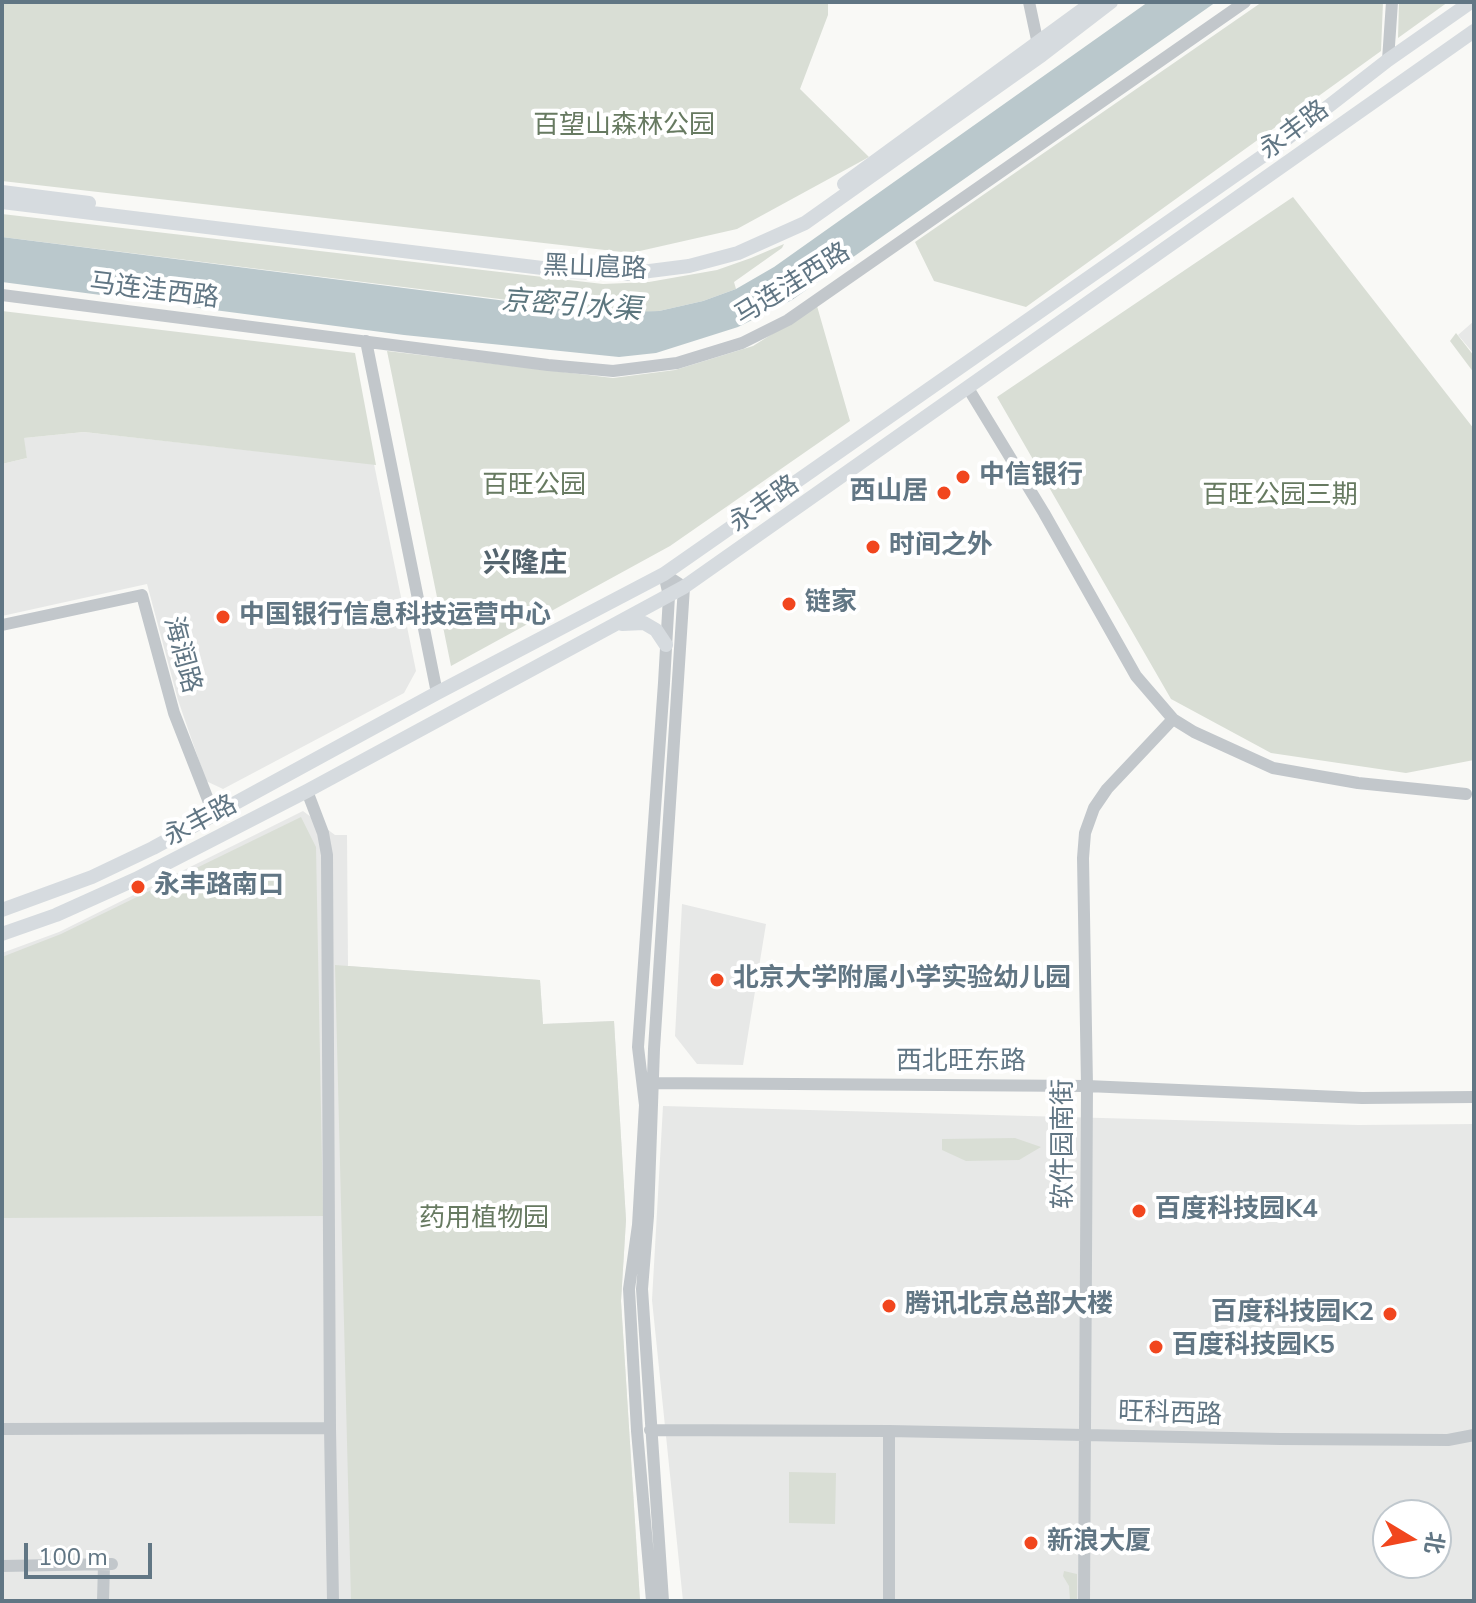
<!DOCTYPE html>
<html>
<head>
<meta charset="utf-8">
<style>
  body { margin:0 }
  #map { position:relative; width:1476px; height:1603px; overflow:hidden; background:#f9f9f6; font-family:"Nunito Sans","Noto Sans SC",sans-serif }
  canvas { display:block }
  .frame { position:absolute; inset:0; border:4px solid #617684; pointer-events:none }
  .north { position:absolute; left:1372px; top:1499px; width:80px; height:80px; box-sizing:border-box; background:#fff; border:2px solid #c0c8ce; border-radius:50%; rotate:100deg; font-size:22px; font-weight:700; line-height:32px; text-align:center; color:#617684 }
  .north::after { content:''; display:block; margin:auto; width:28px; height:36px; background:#f1461e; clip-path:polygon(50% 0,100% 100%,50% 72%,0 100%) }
  .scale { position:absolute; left:24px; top:1543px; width:128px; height:36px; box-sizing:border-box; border:4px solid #617684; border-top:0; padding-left:10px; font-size:24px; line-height:28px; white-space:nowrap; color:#617684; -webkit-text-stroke:6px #fff; paint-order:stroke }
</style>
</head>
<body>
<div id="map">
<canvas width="1476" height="1603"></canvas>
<div class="frame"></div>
<div class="north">北</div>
<div class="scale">100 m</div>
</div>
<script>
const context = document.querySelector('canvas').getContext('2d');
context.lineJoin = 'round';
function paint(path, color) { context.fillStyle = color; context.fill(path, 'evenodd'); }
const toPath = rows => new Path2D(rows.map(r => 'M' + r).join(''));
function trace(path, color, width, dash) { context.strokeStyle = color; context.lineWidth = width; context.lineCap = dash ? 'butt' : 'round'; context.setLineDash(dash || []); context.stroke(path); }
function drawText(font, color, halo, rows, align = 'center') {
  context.font = font + ' "Nunito Sans","Noto Sans SC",sans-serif'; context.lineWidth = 8; context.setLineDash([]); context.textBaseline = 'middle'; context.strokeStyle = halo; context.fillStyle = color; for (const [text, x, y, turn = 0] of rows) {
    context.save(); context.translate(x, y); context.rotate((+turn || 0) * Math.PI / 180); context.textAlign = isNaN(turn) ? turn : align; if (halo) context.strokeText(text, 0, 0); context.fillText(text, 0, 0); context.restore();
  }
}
paint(toPath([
  [1474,321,1474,354,1458,335],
  [84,432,374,464,416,671,404,693,223,789,206,781,178,700,147,584,2,616,2,464,27,458,23,438],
  [303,811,335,835,347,835,348,966,540,980,543,1024,614,1021,626,1220,621,1301,640,1601,2,1601,2,953,59,932],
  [682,904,766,924,743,1065,697,1064,675,1036],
  [663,1106,1358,1125,1474,1124,1474,1601,683,1601,652,1300],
  [1388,1515,1436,1515,1436,1563,1388,1563]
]), '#e7e8e7');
paint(toPath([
  [2,2,828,2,828,15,800,89,869,157,737,229,631,253,2,181],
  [1262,2,1383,2,1381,51,1026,307,934,281,915,242],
  [1399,2,1448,2,1398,38],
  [1293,197,1474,429,1474,760,1406,773,1271,753,1171,699,997,397],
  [2,214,603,284,649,282,717,270,751,258,784,244,782,248,734,282,736,289,703,301,659,311,620,314,2,237],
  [817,306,850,421,670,546,451,666,387,351,613,378,675,370,753,346],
  [2,311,355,353,376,465,84,432,24,438,27,458,2,464],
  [1456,333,1474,356,1474,373,1450,341],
  [301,817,316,847,323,1216,2,1218,2,957,61,934],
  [335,965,540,980,543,1024,614,1021,626,1220,621,1301,640,1601,351,1601],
  [1015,1138,1041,1147,1019,1160,966,1161,942,1150,942,1139],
  [789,1472,836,1473,835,1524,789,1523],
  [1064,1571,1077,1574,1077,1601,1070,1601,1069,1586,1063,1576]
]), '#d9ded5');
paint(toPath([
  [1148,2,1216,2,792,300,738,327,656,353,619,357,404,335,2,282,2,237,601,313,659,311,703,301,736,289,774,267]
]), '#bac8cc');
trace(toPath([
  [1029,2,1039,49],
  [1388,60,1392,2],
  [2,295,548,365,613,371,677,363,742,343,788,320,1245,2],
  [366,341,437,693],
  [968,388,1044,513,1136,676,1173,719,1194,732,1273,768,1358,783,1466,794],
  [2,625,142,595,174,713,214,815],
  [307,791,323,833,327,855,330,1428,333,1601],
  [647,1083,1087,1086,1362,1098,1474,1097],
  [2,1429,330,1428],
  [650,1430,889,1431,1280,1439,1448,1440,1474,1435],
  [2,1566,112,1564],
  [103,1601,104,1565],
  [652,1601,637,1431,629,1289,638,1225,645,1105,638,1047,664,683,669,596,664,574],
  [663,1601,642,1289,648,1216,654,1049,684,587,664,574],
  [889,1601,889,1431],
  [1084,1601,1087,1086,1083,858,1085,833,1094,808,1107,789,1173,719]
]), '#c2c7cb', 12);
trace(toPath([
  [844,184,1093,2],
  [2,192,89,203],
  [2,202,575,272,626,274,689,266,738,253,805,223,1042,55,1111,2],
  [622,624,644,623,656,630,666,645],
  [2,910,92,877,153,848,437,693,664,574,1280,144,1388,60,1471,2],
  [2,934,56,915,136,879,307,791,684,587,1474,31]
]), '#d6dbdf', 14);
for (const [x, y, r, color] of [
  [963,477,8,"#f1461e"],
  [944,493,8,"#f1461e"],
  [873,547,8,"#f1461e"],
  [789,604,8,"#f1461e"],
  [223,617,8,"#f1461e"],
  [138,887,8,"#f1461e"],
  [717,980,8,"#f1461e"],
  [1139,1211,8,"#f1461e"],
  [889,1306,8,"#f1461e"],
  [1390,1314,8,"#f1461e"],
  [1156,1347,8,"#f1461e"],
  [1031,1543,8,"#f1461e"]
]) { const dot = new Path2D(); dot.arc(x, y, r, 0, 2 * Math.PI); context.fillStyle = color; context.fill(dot); trace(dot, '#fff', 3); }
drawText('26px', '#677a61', '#fff', [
  ["百望山森林公园",624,127],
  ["百旺公园",534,487],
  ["百旺公园三期",1280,497],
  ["药用植物园",484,1220]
]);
drawText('26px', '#617684', '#fff', [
  ["永丰路",1295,131,-37],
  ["黑山扈路",595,269,2],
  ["马连洼西路",793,285,-32],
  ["马连洼西路",154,292,7],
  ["永丰路",765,505,-35],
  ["海润路",181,655,75],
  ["永丰路",201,822,-28],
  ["西北旺东路",961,1063],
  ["软件园南街",1065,1144,-90],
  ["旺科西路",1170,1415,2]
]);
drawText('bold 26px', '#617684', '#fff', [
  ["中信银行",979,477],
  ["西山居",928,493,"right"],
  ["时间之外",889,547],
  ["链家",805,604],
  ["中国银行信息科技运营中心",239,617],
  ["永丰路南口",154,887],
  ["北京大学附属小学实验幼儿园",733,980],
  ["百度科技园K4",1155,1211],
  ["腾讯北京总部大楼",905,1306],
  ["百度科技园K2",1374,1314,"right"],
  ["百度科技园K5",1172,1347],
  ["新浪大厦",1047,1543]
], 'left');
drawText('italic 28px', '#5c767e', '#fff', [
  ["京密引水渠",571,307,4]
]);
drawText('bold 28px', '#54646e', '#fff', [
  ["兴隆庄",525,565]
]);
</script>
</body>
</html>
